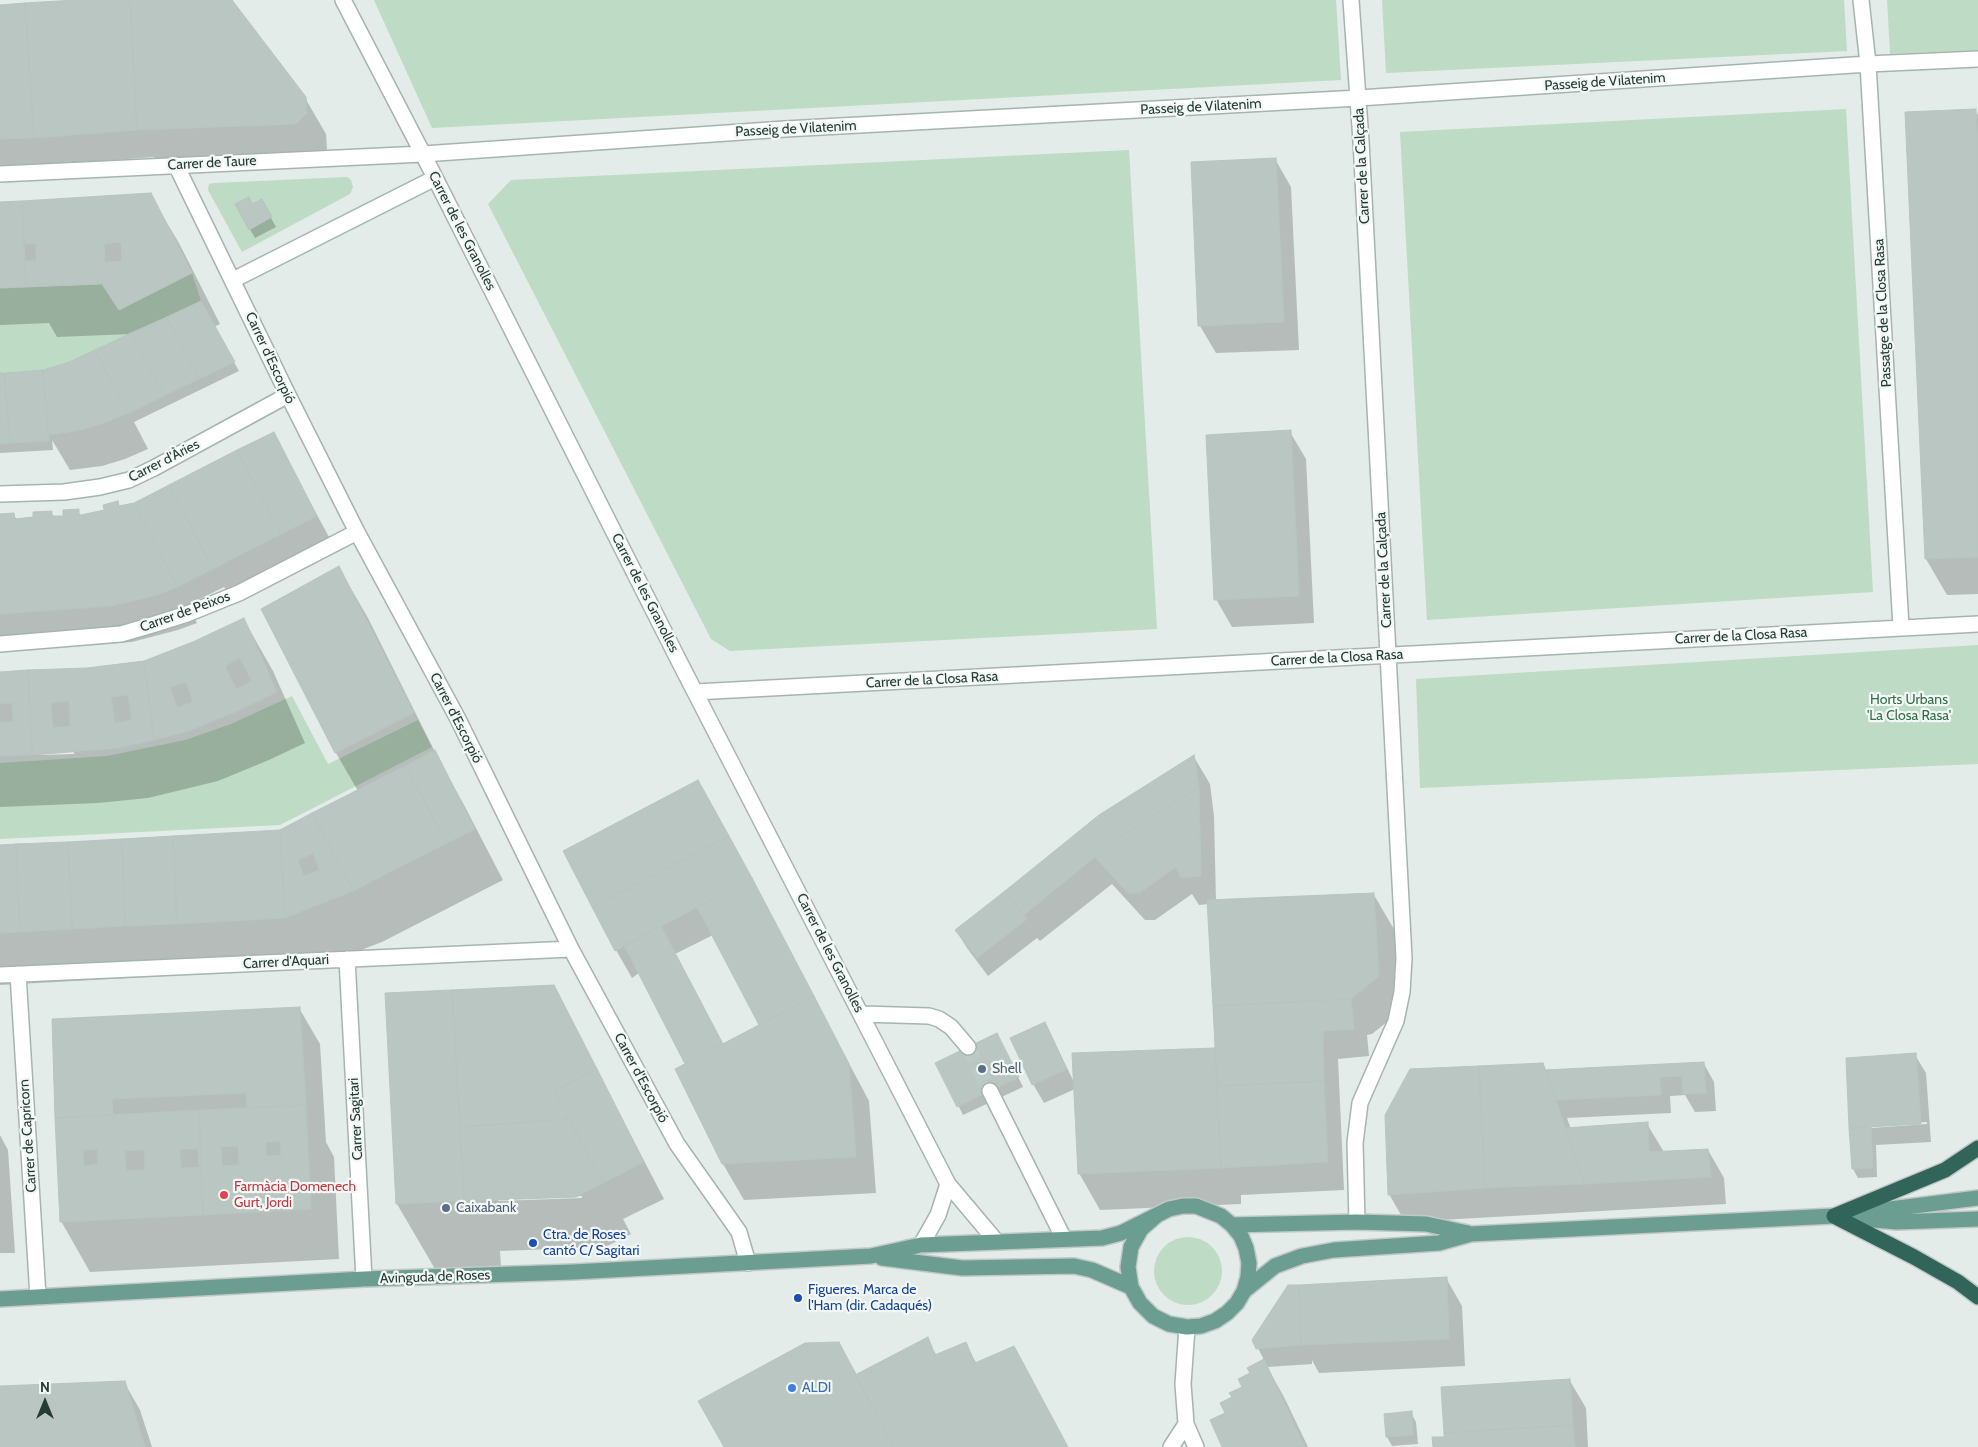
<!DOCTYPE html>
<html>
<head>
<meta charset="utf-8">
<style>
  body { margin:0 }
  #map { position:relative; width:1978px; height:1447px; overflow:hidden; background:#e3ece8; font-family:Cabin,sans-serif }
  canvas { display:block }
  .north { position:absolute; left:20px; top:1377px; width:50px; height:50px; -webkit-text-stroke:4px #f3f8f6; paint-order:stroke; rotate:0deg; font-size:14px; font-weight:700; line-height:20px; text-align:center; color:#243c35 }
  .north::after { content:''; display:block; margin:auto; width:18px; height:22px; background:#243c35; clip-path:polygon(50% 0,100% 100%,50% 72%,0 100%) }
</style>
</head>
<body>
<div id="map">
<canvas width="1978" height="1447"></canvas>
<div class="north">N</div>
</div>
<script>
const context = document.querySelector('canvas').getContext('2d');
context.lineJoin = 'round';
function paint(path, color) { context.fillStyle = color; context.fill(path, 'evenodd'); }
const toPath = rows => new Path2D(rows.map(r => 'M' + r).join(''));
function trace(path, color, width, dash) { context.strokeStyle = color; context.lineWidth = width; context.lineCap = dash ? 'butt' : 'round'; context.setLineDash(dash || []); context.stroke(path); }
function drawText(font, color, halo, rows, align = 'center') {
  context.font = font + ' Cabin,sans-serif'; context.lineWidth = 4.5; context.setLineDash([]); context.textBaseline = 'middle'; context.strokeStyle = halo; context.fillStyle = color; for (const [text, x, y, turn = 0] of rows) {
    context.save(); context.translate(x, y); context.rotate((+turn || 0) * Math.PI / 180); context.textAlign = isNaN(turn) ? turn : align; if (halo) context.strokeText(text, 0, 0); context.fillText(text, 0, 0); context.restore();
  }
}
paint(toPath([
  [374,0,1336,0,1341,80,432,128],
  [1382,0,1844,0,1847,51,1386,73],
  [1887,0,1978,0,1978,50,1890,54],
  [1846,109,1873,592,1427,620,1400,132],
  [1129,150,1157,629,730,651,711,639,488,204,511,180],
  [347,177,351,180,353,187,350,194,242,252,208,190,209,184,214,183],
  [192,273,201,301,69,362,43,370,0,373,0,288,102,284,119,310],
  [1978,645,1978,764,1420,788,1416,679],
  [292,696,328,764,418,720,432,747,280,825,0,839,0,763,107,756,185,740,231,724],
  '1154 1271a34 34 0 1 1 68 0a34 34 0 1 1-68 0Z'
]), '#bedbc5');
paint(toPath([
  [95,0,231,0,305,98,326,134,327,149,317,160,159,166,154,157,54,165,0,176,0,6],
  [1975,110,1978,115,1978,594,1947,595,1926,559,1906,113],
  [1275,159,1291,187,1299,350,1216,353,1200,326],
  [150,194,180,245,220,324,214,327,239,371,134,422,148,449,125,459,102,466,70,470,52,440,53,450,0,453,0,375,43,372,70,363,132,334,57,337,49,323,0,325,0,204],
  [261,200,276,227,255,238,236,205,252,205],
  [1290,432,1306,459,1314,623,1232,627,1216,599],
  [273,433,337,552,303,569,298,561,230,596,224,587,188,605,197,623,178,630,132,642,0,651,0,516,14,515,17,520,35,519,51,512,54,517,65,517,78,511,81,516,106,511,117,503,120,507,136,504],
  [339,568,368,618,441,764,463,803,503,880,382,942,314,968,0,985,0,846,280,831,358,791,336,753,262,610],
  [244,620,273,671,305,743,269,760,218,781,148,798,98,803,0,807,0,673,87,669,144,662,195,642],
  [74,751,74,754,40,755,40,753],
  [1194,757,1210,784,1214,816,1216,901,1374,895,1395,931,1399,1012,1372,1034,1367,1035,1369,1056,1338,1059,1344,1190,1241,1195,1241,1204,1100,1210,1079,1173,1075,1089,1044,1103,1033,1084,1045,1024,1075,1084,1073,1054,1216,1049,1209,904,1199,905,1192,894,1155,920,1145,920,1112,884,1040,941,1037,938,988,976,967,948,956,930,1006,892],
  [714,809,869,1101,876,1193,744,1200,723,1164,687,1064,639,973,632,978,616,950],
  [713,935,761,1026,723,1045,675,954],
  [553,986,664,1199,623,1219,631,1234,605,1247,500,1251,501,1267,435,1269,397,1204,386,995],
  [582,1196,582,1198,498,1201,498,1199],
  [299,1008,320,1044,326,1142,334,1157,339,1259,90,1272,61,1221,56,1118],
  [1002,1044,1023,1087,963,1115,937,1063],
  [1915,1055,1926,1073,1931,1142,1876,1145,1877,1177,1858,1178,1853,1169,1847,1059],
  [1927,1122,1927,1124,1858,1129,1858,1126],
  [1704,1064,1714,1082,1716,1111,1695,1112,1685,1095,1670,1096,1671,1113,1567,1118,1571,1129,1647,1124,1664,1152,1708,1150,1724,1178,1726,1204,1405,1222,1389,1194,1546,1072],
  [0,1135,8,1150,15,1253,0,1253],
  [1446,1278,1462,1306,1465,1366,1319,1373,1312,1360,1312,1364,1267,1367,1284,1397,1308,1447,1224,1447,1226,1414,1233,1397,1264,1360,1258,1348],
  [927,1339,937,1356,965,1344,977,1364,1068,1447,725,1447,838,1343,857,1375],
  [1570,1381,1586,1408,1588,1447,1434,1447,1446,1438],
  [124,1382,140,1410,152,1447,0,1447,0,1387],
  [1411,1413,1416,1422,1418,1444,1392,1446,1387,1437]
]), '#0003');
const building = toPath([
  [75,0,130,0,137,130,34,138,25,3,75,0],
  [130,0,232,0,306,97,307,113,296,124,137,130,130,0],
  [25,3,34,138,0,139,0,5,25,3],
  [1976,109,1978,156,1978,557,1925,559,1905,112,1976,109],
  [1276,158,1284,322,1198,326,1191,162,1276,158],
  [151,193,192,273,119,310,102,284,26,287,25,261,36,261,36,244,24,244,22,201,151,193],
  [121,242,122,261,105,262,104,244,121,242],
  [249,197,252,204,262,199,272,217,249,230,235,204,249,197],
  [22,201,26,287,0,288,0,202,22,201],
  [201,301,235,362,199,379,167,317,201,301],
  [167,317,199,379,164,396,131,333,167,317],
  [131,333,164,396,128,414,95,350,131,333],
  [95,350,128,413,104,423,81,430,48,435,43,370,69,362,95,350],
  [43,370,49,441,10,443,4,373,43,370],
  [0,373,4,373,10,443,0,444,0,373],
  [1291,430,1299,596,1214,600,1206,435,1291,430],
  [274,432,317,516,281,534,237,450,274,432],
  [237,450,281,534,213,569,169,485,237,450],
  [169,485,213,569,177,587,134,503,169,485],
  [118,501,119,506,134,503,177,587,157,595,111,606,0,614,0,514,14,513,15,519,33,517,33,512,52,511,52,516,63,516,63,510,79,509,79,515,81,515,104,510,103,505,118,501],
  [339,566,414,713,335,753,261,609,339,566],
  [244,618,277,692,240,710,189,731,154,740,144,661,195,641,244,618],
  [240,658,252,681,236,689,225,666,240,658],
  [186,682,193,702,177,708,170,687,186,682],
  [144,661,154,740,118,748,32,755,28,670,87,668,144,661],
  [128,695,132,720,115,723,111,697,128,695],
  [69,701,70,726,53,728,51,703,69,701],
  [28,670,32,755,0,756,0,722,13,722,12,703,0,704,0,672,28,670],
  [435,750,475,829,447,843,405,766,435,750],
  [1194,755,1199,787,1118,838,1024,915,1005,891,1099,815,1194,755],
  [405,766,447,843,353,891,312,813,405,766],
  [698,780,729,836,592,907,563,851,698,780],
  [1199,787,1201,876,1181,878,1176,867,1139,893,1128,893,1095,857,1118,838,1199,787],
  [312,813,353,891,285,918,280,830,312,813],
  [313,853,319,870,304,876,298,860,313,853],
  [280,830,285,918,177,924,173,836,280,830],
  [173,836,177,924,125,926,122,839,173,836],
  [729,836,752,878,615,951,592,907,729,836],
  [122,839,125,926,72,929,68,842,122,839],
  [68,842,72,929,20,932,16,844,68,842],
  [16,844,20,932,0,933,0,845,16,844],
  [752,878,814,996,759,1025,697,907,752,878],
  [1005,891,1027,919,977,958,955,930,1005,891],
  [1374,893,1379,976,1351,999,1213,1006,1207,900,1374,893],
  [661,926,723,1044,685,1064,624,945,661,926],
  [554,985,597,1069,554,1091,569,1119,460,1127,452,990,554,985],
  [452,990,464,1201,396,1204,385,993,452,990],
  [814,996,849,1064,856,1157,722,1164,675,1069,814,996],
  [1351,999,1354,1029,1323,1031,1324,1081,1217,1086,1213,1006,1351,999],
  [300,1007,306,1105,247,1108,246,1093,112,1099,113,1115,55,1118,52,1019,300,1007],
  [1045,1022,1067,1069,1032,1085,1010,1038,1045,1022],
  [997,1033,1019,1077,957,1107,935,1063,997,1033],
  [1215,1048,1221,1168,1078,1174,1072,1053,1215,1048],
  [1916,1053,1921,1124,1849,1128,1846,1058,1916,1053],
  [1704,1062,1706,1093,1683,1094,1682,1076,1660,1077,1661,1095,1556,1100,1545,1070,1704,1062],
  [1543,1063,1585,1184,1485,1188,1479,1066,1543,1063],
  [1479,1066,1485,1188,1388,1195,1385,1115,1410,1069,1479,1066],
  [597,1069,644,1162,603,1183,554,1091,597,1069],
  [1324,1081,1328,1162,1221,1168,1217,1086,1324,1081],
  [306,1105,311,1209,203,1215,199,1110,306,1105],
  [280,1141,281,1155,266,1156,266,1142,280,1141],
  [238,1146,239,1165,222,1166,221,1147,238,1146],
  [199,1110,203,1215,60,1222,55,1118,199,1110],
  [98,1149,98,1164,84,1166,83,1150,98,1149],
  [180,1149,198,1149,199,1167,181,1168,180,1149],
  [144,1150,145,1170,126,1171,125,1151,144,1150],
  [569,1119,603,1183,576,1197,464,1201,460,1127,569,1119],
  [1648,1122,1649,1152,1708,1149,1711,1177,1585,1184,1565,1128,1648,1122],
  [1871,1127,1873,1168,1852,1169,1849,1128,1871,1127],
  [1447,1277,1449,1339,1301,1345,1299,1285,1447,1277],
  [1288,1285,1299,1285,1301,1345,1256,1349,1252,1340,1288,1285],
  [928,1337,935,1355,966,1342,975,1363,1014,1346,1068,1447,894,1447,855,1375,928,1337],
  [839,1342,894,1447,724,1447,698,1401,805,1343,839,1342],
  [1264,1359,1305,1447,1222,1447,1210,1420,1225,1413,1220,1403,1232,1397,1229,1393,1242,1387,1238,1379,1250,1373,1247,1368,1264,1359],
  [1570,1379,1573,1425,1444,1433,1441,1387,1570,1379],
  [125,1381,145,1447,0,1447,0,1386,125,1381],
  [1412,1411,1413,1435,1386,1437,1384,1414,1412,1411],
  [1573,1425,1575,1447,1433,1447,1432,1437,1444,1437,1444,1433,1573,1425]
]);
paint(building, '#b9c6c1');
trace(building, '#b6c5bf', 1);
trace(toPath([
  [968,1047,990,1091]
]), '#bdc9c4', 15, [15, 8]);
const minor = toPath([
  [343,0,423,154,680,663,948,1184,996,1241],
  [1351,0,1361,141,1404,958,1402,992,1396,1021,1360,1103,1355,1143,1357,1222],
  [1861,0,1868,64,1901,627],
  [176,165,288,395,357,532,458,719,571,949,677,1144,739,1232,748,1263],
  [0,174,423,154,785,129,1359,98,1868,64,1978,59],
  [233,280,435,178],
  [0,494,64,492,100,487,129,480,154,468,288,395],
  [0,644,121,634,152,625,187,614,239,593,357,532],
  [695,692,1978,624],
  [347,959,364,1279],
  [18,974,38,1297],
  [0,975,571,949],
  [862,1014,929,1016,939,1019,951,1027,968,1047],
  [990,1091,1064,1239],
  [921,1245,938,1215,948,1184],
  [1186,1424,1196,1447],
  [1171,1447,1186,1424,1183,1384,1187,1327]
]);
const major = toPath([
  [1863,1219,1897,1222,1978,1219],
  [1232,1225,1357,1222,1426,1224,1468,1233],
  [882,1258,962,1268,1074,1266,1092,1270,1131,1287],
  [1244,1291,1275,1266,1302,1256,1334,1250,1439,1243,1471,1234,1834,1216,1978,1198],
  [0,1299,364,1279,573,1272,871,1256,921,1245,1102,1238,1121,1233,1169,1209,1183,1206,1196,1206,1221,1216,1232,1225,1241,1236,1246,1248,1249,1263,1248,1277,1244,1291,1237,1303,1227,1313,1215,1321,1201,1326,1187,1327,1169,1324,1153,1316,1140,1303,1131,1287,1128,1267,1131,1247,1141,1229,1157,1215]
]);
const highway = toPath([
  [1834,1216,1914,1257,1958,1282,1978,1297],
  [1834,1216,1945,1170,1978,1148]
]);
trace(minor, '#a6b4af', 18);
trace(major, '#c2c8c6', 18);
trace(highway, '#c2c8c6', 18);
trace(minor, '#fff', 15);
trace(major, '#6b9e90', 15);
trace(highway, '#32655a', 15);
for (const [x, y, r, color] of [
  [982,1069,5,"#5c6f8a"],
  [224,1195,5,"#e0444e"],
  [446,1208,5,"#5c6f8a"],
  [533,1243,5,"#1a4fb4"],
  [798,1298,5,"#1a4fb4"],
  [792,1388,5,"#3f7fe0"]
]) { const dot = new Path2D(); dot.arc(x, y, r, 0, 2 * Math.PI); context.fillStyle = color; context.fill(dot); trace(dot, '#f3f8f6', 2); }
drawText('14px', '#243c35', '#f3f8f6', [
  ["Passeig de Vilatenim",1605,82,-4],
  ["Passeig de Vilatenim",1201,107,-3],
  ["Passeig de Vilatenim",796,129,-3],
  ["Carrer de Taure",212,163,-3],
  ["Carrer de la Calçada",1362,166,-93],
  ["Carrer de les Granolles",462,231,63],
  ["Passatge de la Closa Rasa",1883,313,-93],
  ["Carrer d'Escorpió",270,358,65],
  ["Carrer d'Àries",164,461,-27],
  ["Carrer de la Calçada",1384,570,-93],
  ["Carrer de les Granolles",645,593,63],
  ["Carrer de Peixos",185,612,-20],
  ["Carrer de la Closa Rasa",1741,636,-3],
  ["Carrer de la Closa Rasa",1337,658,-3],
  ["Carrer de la Closa Rasa",932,680,-3],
  ["Carrer d'Escorpió",456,718,63],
  ["Carrer de les Granolles",830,953,63],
  ["Carrer d'Aquari",286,962,-3],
  ["Carrer d'Escorpió",641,1078,62],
  ["Carrer Sagitari",356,1119,-93],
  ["Carrer de Capricorn",28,1136,-94],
  ["Avinguda de Roses",435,1277,-2]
]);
drawText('14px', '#326f49', '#f3f8f6', [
  ["Horts Urbans",1909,700],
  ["'La Closa Rasa'",1909,716]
]);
drawText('14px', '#4e5e75', '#f3f8f6', [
  ["Shell",992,1069],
  ["Caixabank",456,1208]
], 'left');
drawText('14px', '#be3a42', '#f3f8f6', [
  ["Farmàcia Domenech",234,1187],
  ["Gurt, Jordi",234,1203]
], 'left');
drawText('14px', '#164399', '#f3f8f6', [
  ["Ctra. de Roses",543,1235],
  ["cantó C/ Sagitari",543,1251],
  ["Figueres. Marca de",808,1290],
  ["l'Ham (dir. Cadaqués)",808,1306]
], 'left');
drawText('14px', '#366cbe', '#f3f8f6', [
  ["ALDI",802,1388]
], 'left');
</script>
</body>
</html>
